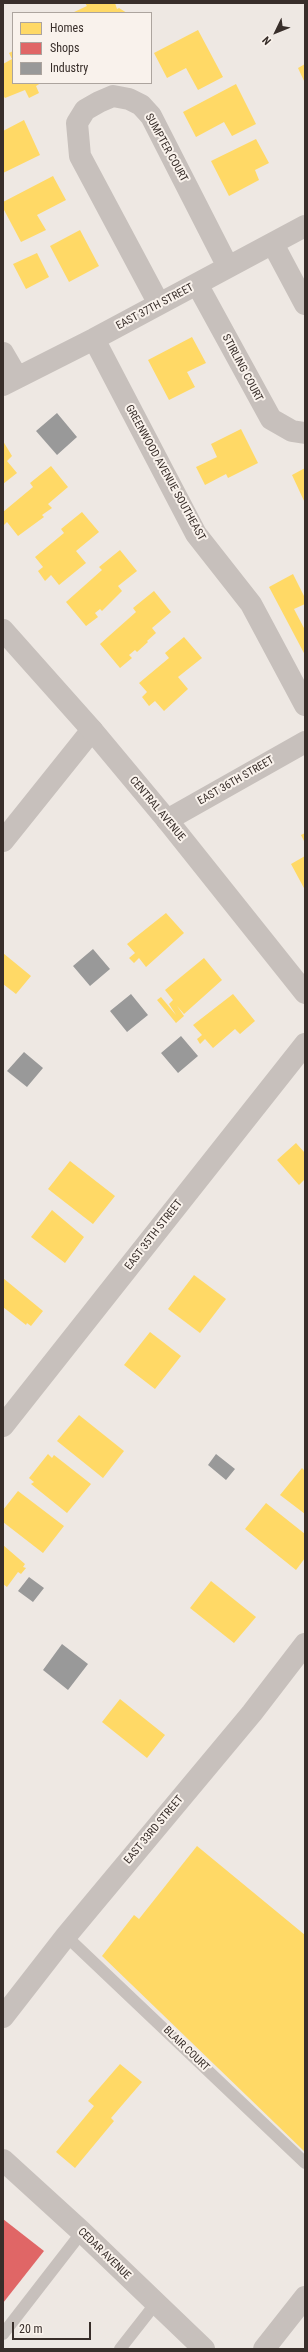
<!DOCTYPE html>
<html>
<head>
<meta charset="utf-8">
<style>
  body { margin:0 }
  #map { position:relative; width:308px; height:2352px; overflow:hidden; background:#eee8e3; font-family:"Roboto Condensed",sans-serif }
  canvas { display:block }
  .frame { position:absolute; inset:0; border:4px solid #382e2a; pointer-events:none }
  .legend { position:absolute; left:12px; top:12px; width:140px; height:72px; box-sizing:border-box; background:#f9f2ec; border:1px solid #aca49e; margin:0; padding:5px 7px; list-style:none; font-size:12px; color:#382e2a }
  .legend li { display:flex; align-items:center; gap:8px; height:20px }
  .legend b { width:20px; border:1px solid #aca49e }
  .north { position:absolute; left:256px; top:12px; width:40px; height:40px; -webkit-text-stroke:3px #f9f2ec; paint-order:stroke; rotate:227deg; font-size:11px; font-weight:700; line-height:16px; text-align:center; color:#382e2a }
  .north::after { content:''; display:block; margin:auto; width:14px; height:18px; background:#382e2a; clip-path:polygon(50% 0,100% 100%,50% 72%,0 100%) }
  .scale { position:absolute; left:12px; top:2322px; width:79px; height:18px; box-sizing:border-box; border:2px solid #382e2a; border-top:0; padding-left:5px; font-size:12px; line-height:14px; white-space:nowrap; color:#382e2a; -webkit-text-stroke:3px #f9f2ec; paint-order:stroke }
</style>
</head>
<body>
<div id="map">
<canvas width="308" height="2352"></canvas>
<div class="frame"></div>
<ul class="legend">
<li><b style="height:11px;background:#ffd966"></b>Homes</li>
<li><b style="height:11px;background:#e06666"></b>Shops</li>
<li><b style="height:11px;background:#999"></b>Industry</li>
</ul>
<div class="north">N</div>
<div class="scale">20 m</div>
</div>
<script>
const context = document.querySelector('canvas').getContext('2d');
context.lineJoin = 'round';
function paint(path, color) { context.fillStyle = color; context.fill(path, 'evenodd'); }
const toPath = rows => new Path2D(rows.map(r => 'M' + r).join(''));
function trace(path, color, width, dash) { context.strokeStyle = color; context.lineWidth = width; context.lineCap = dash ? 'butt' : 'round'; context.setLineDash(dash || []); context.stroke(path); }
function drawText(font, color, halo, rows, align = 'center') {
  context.font = font + ' "Roboto Condensed",sans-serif'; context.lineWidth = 4; context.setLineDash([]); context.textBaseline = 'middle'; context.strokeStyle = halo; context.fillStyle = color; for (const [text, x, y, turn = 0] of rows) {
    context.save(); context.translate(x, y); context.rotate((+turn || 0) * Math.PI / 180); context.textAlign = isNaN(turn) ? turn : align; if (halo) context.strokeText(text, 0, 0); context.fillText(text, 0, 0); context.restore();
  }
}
paint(toPath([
  [85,3,115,3,117,9,119,8,127,13,72,13,87,6],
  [198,30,223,77,198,90,186,68,167,78,154,53],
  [13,51,13,83,41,83,36,86,39,93,29,98,25,90,5,98,3,95,3,64,12,59,9,53],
  [305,64,305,83,298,68],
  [236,84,256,124,232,136,224,122,196,137,183,112],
  [24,120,40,155,3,173,3,131],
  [256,139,269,163,255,170,259,180,229,196,211,161],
  [53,176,66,200,37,215,46,230,21,242,3,208,3,202],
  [80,230,99,266,69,282,50,246],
  [37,253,49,277,26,289,13,264],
  [192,337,206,363,187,372,195,387,169,400,148,360],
  [241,429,258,463,228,478,226,474,205,485,196,467,217,457,211,444],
  [3,441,12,456,7,461,17,473,3,484],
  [51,466,68,487,48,504,52,508,42,515,44,517,18,536,7,522,3,526,3,512,33,487,30,483],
  [305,468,305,503,292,475],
  [82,512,99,532,76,551,86,563,59,585,51,575,45,581,38,571,43,567,35,557,64,533,61,529],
  [120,550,137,571,118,586,122,591,102,611,100,609,95,613,98,617,86,626,66,602,102,570,99,567],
  [293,574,305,598,305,604,294,609,305,630,305,655,269,587],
  [154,591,171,612,152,628,156,633,147,641,148,642,137,652,135,650,129,655,132,658,120,668,100,644,136,612,133,608],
  [184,637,202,658,178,677,188,689,164,711,155,701,149,706,142,697,147,692,139,683,169,658,165,653],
  [305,833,305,843,301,835],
  [305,856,305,890,291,864],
  [166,913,184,933,146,967,139,958,134,963,129,958,135,953,127,944],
  [3,953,31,976,16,994,3,984],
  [204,958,222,980,184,1014,177,1006,184,1016,176,1023,157,1000,161,997,176,1015,169,1004,173,1000,165,990],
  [233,994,255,1021,240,1034,235,1029,213,1048,205,1039,200,1044,197,1039,202,1035,193,1025],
  [296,1143,305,1153,305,1179,299,1185,277,1160],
  [70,1161,115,1196,93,1224,48,1189],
  [52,1210,84,1237,65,1263,31,1237],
  [194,1275,226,1299,200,1333,168,1309],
  [3,1278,43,1311,31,1326,27,1323,26,1325,3,1307],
  [150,1332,181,1356,155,1389,124,1365],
  [79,1415,124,1451,103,1478,57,1441],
  [48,1454,52,1458,54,1455,91,1484,67,1513,31,1484,34,1482,29,1478],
  [302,1468,305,1471,305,1514,280,1495],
  [18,1491,64,1526,43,1553,3,1522,3,1510],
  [266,1503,305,1534,305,1558,296,1570,245,1529],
  [3,1545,25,1564,23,1567,26,1568,21,1574,18,1572,7,1587,3,1584],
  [211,1581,256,1617,234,1643,190,1608],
  [120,1699,165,1735,147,1758,102,1722],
  [197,1846,305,1935,305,2152,102,1956,134,1915,139,1919],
  [120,2064,142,2082,111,2118,114,2121,75,2168,56,2152,94,2106,88,2101]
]), '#ffd966');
paint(toPath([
  [3,2219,44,2251,3,2303]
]), '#e06666');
paint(toPath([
  [57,413,77,437,57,455,36,431],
  [93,949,110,969,90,986,73,966],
  [131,994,148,1015,127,1032,110,1011],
  [181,1036,198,1056,178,1073,161,1053],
  [24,1052,43,1068,27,1087,7,1071],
  [216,1454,235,1469,226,1480,208,1465],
  [29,1577,44,1588,33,1602,18,1591],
  [62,1644,88,1664,68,1690,43,1670]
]), '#999');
trace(toPath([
  [66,1936,305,2163],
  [3,2334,82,2232],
  [120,2349,156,2303]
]), '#c7c0bc', 12);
trace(toPath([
  [273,244,305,304],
  [197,284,271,419,292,431,305,433],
  [159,304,80,156,77,123,85,110,99,102,113,96,129,99,141,105,151,116,228,267],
  [94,339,196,534,251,604,305,705],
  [3,353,17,377],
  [3,385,94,339,305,226],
  [167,820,305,742],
  [3,841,92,730],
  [3,1426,305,1044],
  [3,2017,66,1936,252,1713,305,1644],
  [264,2349,305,2297]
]), '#c7c0bc', 22);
trace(toPath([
  [3,630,92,730,167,820,305,993],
  [3,2160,82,2232,204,2349]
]), '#c7c0bc', 22);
drawText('11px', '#382e2a', '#f9f2ec', [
  ["SUMPTER COURT",166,148,61],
  ["EAST 37TH STREET",155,307,-28],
  ["STIRLING COURT",242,368,62],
  ["GREENWOOD AVENUE SOUTHEAST",165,473,61],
  ["EAST 36TH STREET",236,781,-30],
  ["CENTRAL AVENUE",157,809,50],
  ["EAST 35TH STREET",154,1235,-52],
  ["EAST 33RD STREET",154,1830,-50],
  ["BLAIR COURT",186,2049,44],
  ["CEDAR AVENUE",104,2254,44]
]);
</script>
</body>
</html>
